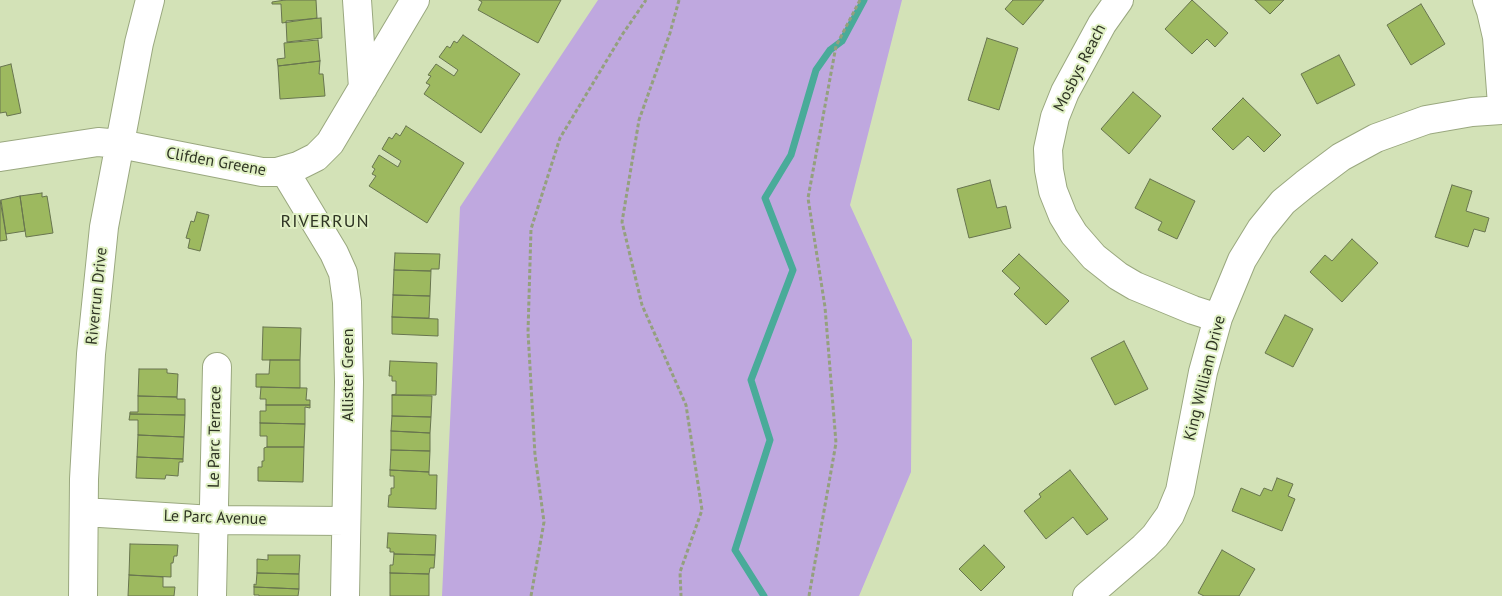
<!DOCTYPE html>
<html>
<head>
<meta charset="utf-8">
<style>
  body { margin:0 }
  canvas { display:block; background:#d3e2b7 }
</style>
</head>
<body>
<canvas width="1502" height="596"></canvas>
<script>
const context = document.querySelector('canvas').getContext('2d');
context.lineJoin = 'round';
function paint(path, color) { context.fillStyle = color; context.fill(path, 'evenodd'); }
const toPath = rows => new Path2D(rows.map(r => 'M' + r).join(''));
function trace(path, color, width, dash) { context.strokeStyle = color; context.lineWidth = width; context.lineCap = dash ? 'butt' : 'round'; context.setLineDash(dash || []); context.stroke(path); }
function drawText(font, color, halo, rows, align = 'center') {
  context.font = font + ' "PT Sans",sans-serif'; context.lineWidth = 4; context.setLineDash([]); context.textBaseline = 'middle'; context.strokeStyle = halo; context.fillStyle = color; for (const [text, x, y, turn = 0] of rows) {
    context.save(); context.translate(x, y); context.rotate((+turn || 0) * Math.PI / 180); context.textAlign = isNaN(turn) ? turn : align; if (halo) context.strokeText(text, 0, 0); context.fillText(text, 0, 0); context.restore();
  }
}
paint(toPath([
  [598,0,902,0,850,205,912,340,911,472,859,596,442,596,460,207]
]), '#bfa8df');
trace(toPath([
  [764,596,735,550,770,440,751,380,793,270,765,198,791,155,816,70,830,50,842,41,864,0]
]), '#49ab99', 7);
const building = toPath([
  [285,0,316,0,317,18,282,23,281,4,272,4,272,2,285,0],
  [479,0,561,0,538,43,478,10,482,2,479,0],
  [1013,0,1044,0,1023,25,1005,9,1013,0],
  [1192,0,1228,33,1215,47,1207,39,1192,54,1165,29,1192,0],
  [1255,0,1284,0,1270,14,1255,0],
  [1421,4,1445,44,1411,65,1387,25,1421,4],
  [321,18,322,38,287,42,286,21,321,18],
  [463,35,520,74,481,133,424,94,430,85,426,83,431,76,428,75,436,64,454,76,458,70,439,57,447,46,450,48,454,41,457,43,463,35],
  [987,38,1018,48,999,110,968,100,987,38],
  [318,40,320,61,278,66,277,59,285,58,284,43,318,40],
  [1339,55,1355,85,1317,104,1301,74,1339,55],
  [320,61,319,74,323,74,325,96,280,99,278,66,320,61],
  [11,64,21,113,7,116,6,112,0,113,0,67,11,64],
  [1133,92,1161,116,1129,154,1101,129,1133,92],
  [1243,98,1281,135,1264,152,1248,136,1233,150,1212,129,1243,98],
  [406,126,464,163,427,223,369,186,376,176,372,174,375,169,372,167,379,155,398,167,401,161,382,149,389,137,392,139,396,133,400,136,406,126],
  [1150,179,1195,201,1177,239,1158,230,1162,222,1135,208,1150,179],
  [990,180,997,208,1006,206,1011,228,969,238,957,189,990,180],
  [1452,185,1472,191,1466,211,1489,218,1485,232,1474,229,1468,247,1435,237,1452,185],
  [42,193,42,197,47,196,53,233,26,237,20,196,42,193],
  [20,196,25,231,6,234,1,200,20,196],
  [0,200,7,240,0,241,0,200],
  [197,212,209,215,200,251,188,248,190,239,186,238,191,221,194,222,197,212],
  [1352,239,1378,263,1342,302,1310,272,1325,255,1332,261,1352,239],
  [395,253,440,254,439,269,431,269,431,271,394,270,395,253],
  [1019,254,1069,301,1046,325,1014,294,1020,288,1002,271,1019,254],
  [394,270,431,271,430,296,393,295,394,270],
  [393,295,430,296,429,318,392,317,393,295],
  [1285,315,1313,329,1293,367,1265,353,1285,315],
  [392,317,438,319,438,336,392,334,392,317],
  [263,327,301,328,300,360,262,360,263,327],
  [1124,341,1148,389,1115,405,1091,358,1124,341],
  [270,360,300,360,300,388,256,387,256,374,269,374,270,360],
  [390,361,437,363,436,395,392,395,396,394,396,381,392,381,392,376,389,376,390,361],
  [139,369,167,369,167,373,178,374,177,397,138,396,139,369],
  [261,387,307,388,306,400,310,400,310,405,266,405,266,399,260,399,261,387],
  [392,395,432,396,431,417,392,416,392,395],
  [138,396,177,397,177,399,185,399,185,415,130,414,130,412,138,412,138,396],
  [266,405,310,405,310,408,305,407,305,424,260,423,260,411,266,411,266,405],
  [130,414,185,415,184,437,138,435,138,420,129,420,130,414],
  [392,416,431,417,430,433,391,431,392,416],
  [260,423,305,424,304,447,267,447,267,436,260,436,260,423],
  [391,431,430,433,430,451,391,450,391,431],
  [138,435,184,437,183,459,137,457,138,435],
  [267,447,304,447,303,482,258,481,258,467,262,467,262,461,264,461,264,448,267,447],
  [391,450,430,451,429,472,390,470,391,450],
  [137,457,183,459,183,462,179,462,178,476,166,475,165,479,136,478,137,457],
  [390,470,429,472,429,475,437,475,436,509,388,507,389,495,391,495,391,488,394,488,394,476,390,476,390,470],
  [1070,470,1108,519,1087,535,1073,517,1046,539,1024,511,1041,497,1039,494,1070,470],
  [1277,478,1293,484,1288,496,1295,499,1282,531,1232,511,1241,488,1260,496,1264,488,1272,491,1277,478],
  [388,533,436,535,435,555,394,554,394,552,390,552,390,548,387,548,388,533],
  [130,544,178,545,177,556,174,556,173,563,171,563,171,577,129,575,130,544],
  [984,545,1005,567,981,591,959,569,984,545],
  [1222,550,1255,569,1239,596,1204,596,1198,593,1222,550],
  [394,554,435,555,434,568,430,568,429,574,390,573,390,565,393,565,394,554],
  [268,555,300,555,299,574,257,573,257,559,268,560,268,555],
  [257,573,299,574,299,589,254,587,254,584,256,585,257,573],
  [390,573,429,574,429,596,390,596,390,573],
  [129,575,163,577,163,587,175,587,174,596,128,596,129,575],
  [254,587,299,589,298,596,259,596,259,595,254,595,254,587]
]);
paint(building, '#9db95f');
trace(building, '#68754f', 1);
const minor = toPath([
  [357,0,363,88],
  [1119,0,1102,24,1065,92,1055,117,1048,149,1049,170,1053,191,1063,216,1074,234,1094,257,1118,276,1135,286,1193,310,1218,318],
  [1487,0,1491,11,1497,37,1502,105],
  [0,157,98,142,120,144,262,172,277,172,298,166,316,157,330,143,415,0],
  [284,170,334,253,343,273,347,302,349,382,345,596],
  [84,512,213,520,346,521],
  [83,596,84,479,91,354,104,227,139,43,150,0],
  [212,596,217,367],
  [1087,596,1144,547,1155,536,1170,515,1180,491,1203,372,1218,318,1242,260,1261,229,1283,202,1305,184,1341,157,1376,138,1426,120,1472,112,1502,110]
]);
trace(minor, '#9aa87f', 30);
trace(toPath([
  [679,0,670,33,639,120,622,222,642,305,686,405,702,510,680,572,681,596],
  [531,596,544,522,535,455,528,332,531,229,560,138,622,35,646,0],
  [809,596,836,443,825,307,808,198,836,46,860,0]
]), '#94a07e', 3, [4, 2.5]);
trace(minor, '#fff', 28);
drawText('16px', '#2e3423', '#e0f0c4', [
  ["Mosbys Reach",1080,68,-63],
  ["Clifden Greene",216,162,10],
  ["Riverrun Drive",97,296,-84],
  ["Allister Green",348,375,-90],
  ["King William Drive",1205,378,-76],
  ["Le Parc Terrace",215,437,-89],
  ["Le Parc Avenue",215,518,2]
]);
context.letterSpacing = '1px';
drawText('18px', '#2e3423', '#e0f0c4', [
  ["RIVERRUN",325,222]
]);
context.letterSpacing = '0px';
</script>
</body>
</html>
